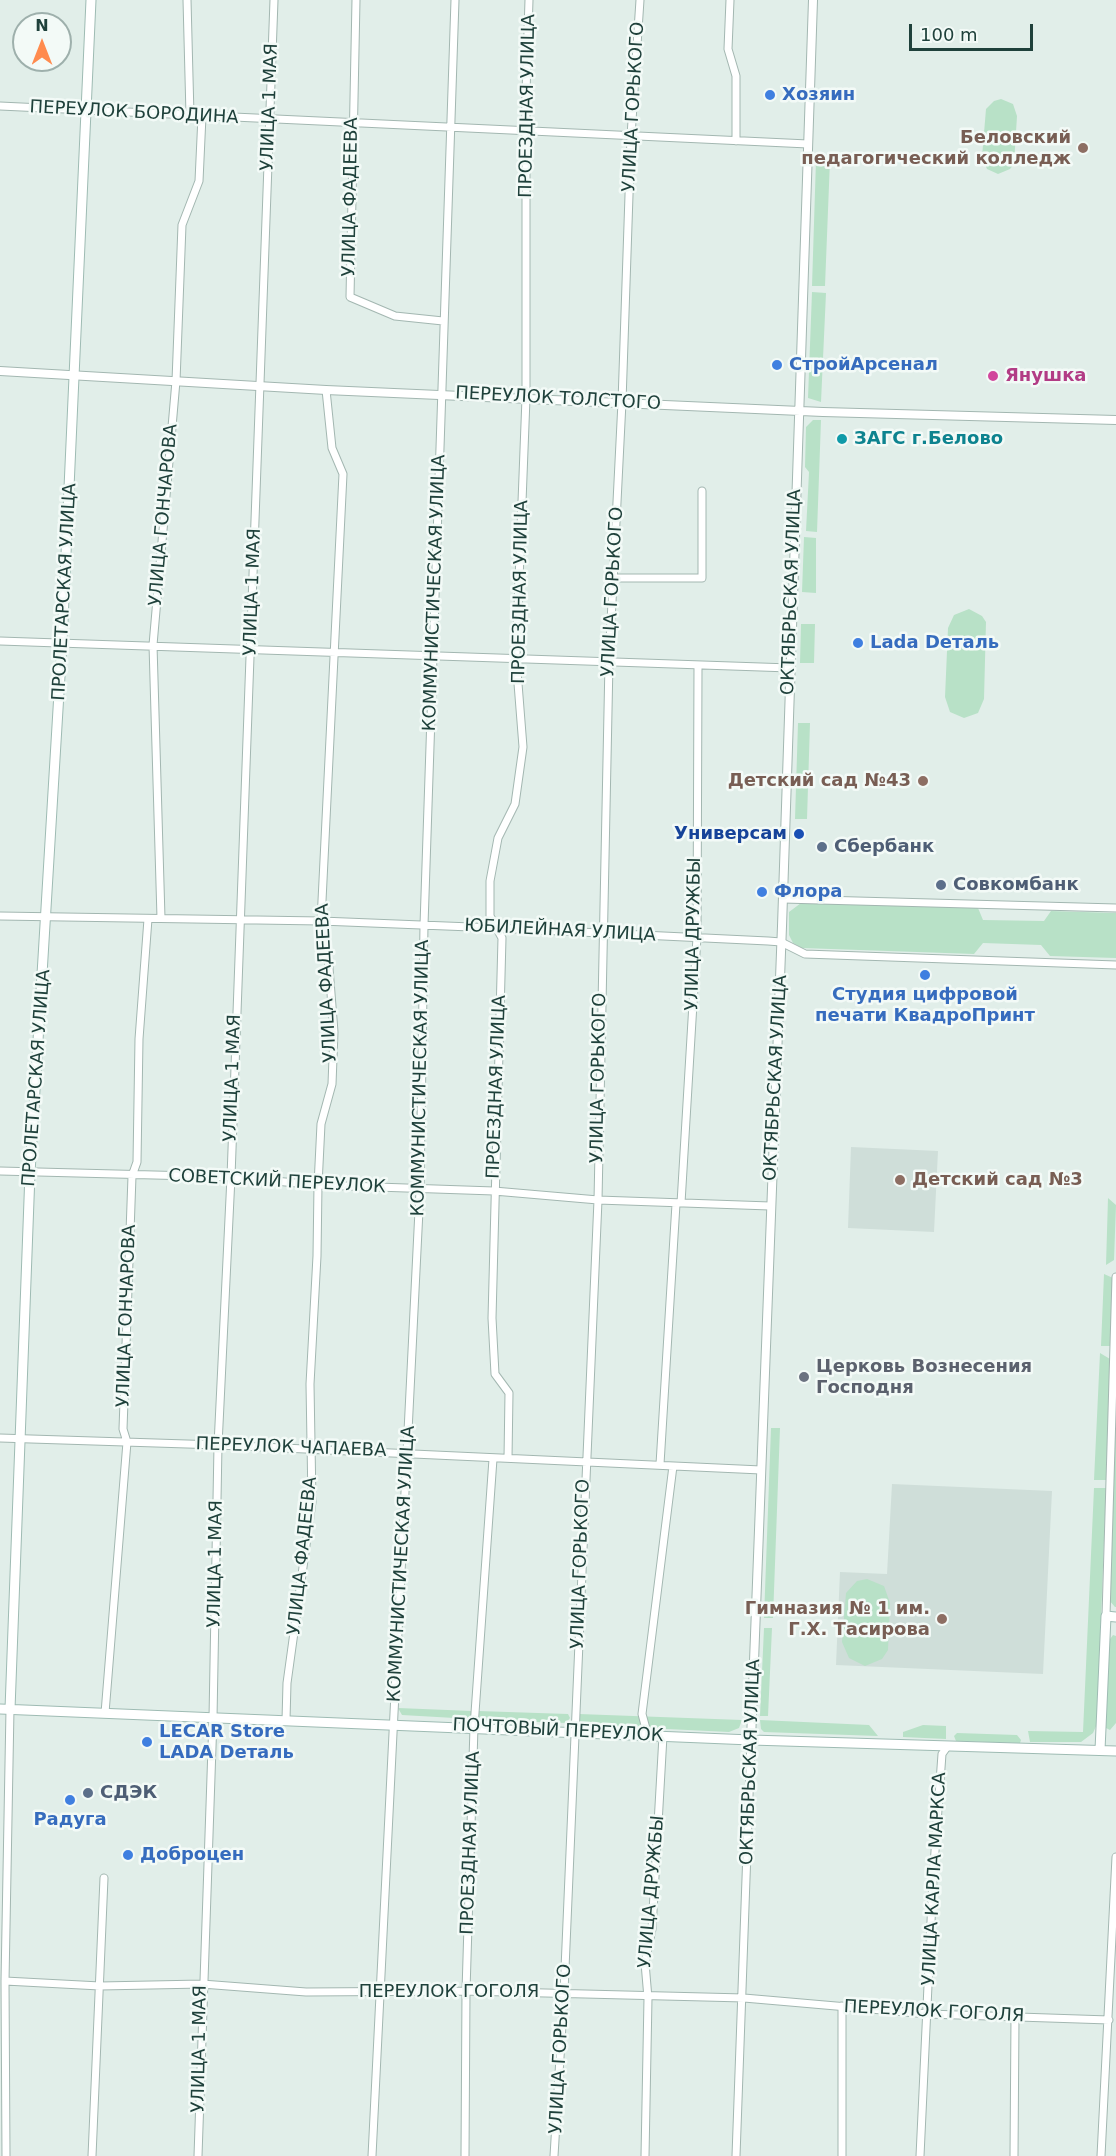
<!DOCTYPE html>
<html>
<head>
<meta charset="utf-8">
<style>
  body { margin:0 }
  #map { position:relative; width:1116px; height:2156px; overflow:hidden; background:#e1eee9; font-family:"DejaVu Sans",sans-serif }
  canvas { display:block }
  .north { position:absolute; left:12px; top:12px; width:60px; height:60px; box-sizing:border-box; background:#f3faf7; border:2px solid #9eb0ac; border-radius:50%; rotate:0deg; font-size:16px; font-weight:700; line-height:24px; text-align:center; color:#1f413b }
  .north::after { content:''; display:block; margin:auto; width:21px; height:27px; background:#ff8b4e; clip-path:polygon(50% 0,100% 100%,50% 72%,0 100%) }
  .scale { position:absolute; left:909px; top:24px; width:124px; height:27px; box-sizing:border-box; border:3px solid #1f413b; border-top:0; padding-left:8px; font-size:18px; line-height:21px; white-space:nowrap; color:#1f413b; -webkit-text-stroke:4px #f3faf7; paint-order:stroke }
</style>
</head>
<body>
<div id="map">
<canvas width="1116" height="2156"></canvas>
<div class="north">N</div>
<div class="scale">100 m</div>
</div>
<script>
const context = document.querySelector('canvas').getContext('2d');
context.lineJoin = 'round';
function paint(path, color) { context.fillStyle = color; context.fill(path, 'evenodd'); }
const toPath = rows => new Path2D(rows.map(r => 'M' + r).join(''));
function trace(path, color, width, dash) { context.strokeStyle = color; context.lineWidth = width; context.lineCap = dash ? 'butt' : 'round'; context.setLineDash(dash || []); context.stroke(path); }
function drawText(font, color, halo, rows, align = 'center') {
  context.font = font + ' "DejaVu Sans",sans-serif'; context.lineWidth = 5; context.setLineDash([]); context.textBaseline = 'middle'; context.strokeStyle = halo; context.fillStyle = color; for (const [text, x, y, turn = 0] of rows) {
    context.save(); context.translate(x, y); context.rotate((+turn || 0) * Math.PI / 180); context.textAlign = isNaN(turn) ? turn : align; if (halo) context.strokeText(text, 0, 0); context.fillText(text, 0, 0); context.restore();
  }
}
paint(toPath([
  [851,1147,938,1151,934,1232,848,1228],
  [892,1484,1052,1491,1043,1674,836,1665,840,1572,887,1574]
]), '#cfded9');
paint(toPath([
  [1001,99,1013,104,1017,116,1014,164,1010,169,998,174,987,169,982,157,986,109,994,101],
  [816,160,830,160,825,286,812,286],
  [812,292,826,293,821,402,808,398],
  [813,420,821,420,817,532,806,531,809,472,805,467,806,427],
  [804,537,816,538,816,593,802,592],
  [969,609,982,616,986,622,984,699,978,713,964,718,950,712,945,697,948,628,954,615],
  [801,624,815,624,814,663,800,663],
  [798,723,810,723,807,819,795,819],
  [801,903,978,908,983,920,1044,921,1051,911,1116,913,1116,958,1050,956,1041,945,983,943,974,954,802,948,793,943,789,935,789,912],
  [1108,1198,1116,1205,1114,1260,1106,1265],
  [1104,1274,1113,1278,1111,1346,1101,1346],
  [1100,1353,1110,1359,1106,1480,1094,1480],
  [1116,1399,1116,1607,1115,1607,1109,1600],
  [771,1428,780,1428,773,1618,764,1618],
  [1094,1488,1106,1488,1097,1724,1093,1733,1081,1742,1030,1742,1028,1731,1083,1732],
  [867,1579,884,1586,890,1603,888,1650,882,1659,865,1666,849,1658,842,1642,846,1593,857,1581],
  [764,1628,772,1628,768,1716,760,1716],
  [1113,1635,1116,1636,1116,1723,1110,1730,1106,1728,1108,1642],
  [398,1708,472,1711,472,1719,402,1715],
  [478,1711,568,1714,570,1718,566,1723,480,1720],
  [579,1714,742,1720,739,1728,729,1732,584,1725,579,1723],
  [760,1720,869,1725,878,1736,764,1732,761,1729],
  [923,1725,946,1726,946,1739,903,1737,903,1732],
  [957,1733,1017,1735,1021,1740,1020,1743,956,1741,954,1736]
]), '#b8e1c7');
const minor = toPath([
  [187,0,190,115],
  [356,0,350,297,395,316,443,321],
  [730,0,728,49,736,76,736,141],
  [0,106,808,144],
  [614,578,702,578,702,491],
  [0,641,790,668],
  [783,899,1116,908],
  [0,916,321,921,496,928,768,941,781,942,805,954,1116,965],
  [161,918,153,645,176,381,182,225,199,181,202,116],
  [0,1171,231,1177,318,1185,494,1191,598,1200,770,1206],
  [681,1203,697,937,698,665],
  [0,1438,218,1445,761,1470],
  [508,1458,509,1393,495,1374,492,1318,502,938,490,916,490,881,498,838,515,804,523,747,516,658,526,398,526,93,529,0],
  [660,1464,676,1204],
  [1106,1616,1116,1277],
  [105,1713,127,1442,123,1429,132,1176,137,1162,139,1039,148,919],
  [286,1720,287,1683,312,1502,310,1384,317,1256,318,1185,321,1124,332,1084,334,1032,326,929,321,921,343,474,332,448,326,390],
  [648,1736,642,1714,673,1466],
  [5,1981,100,1986,202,1984,306,1992,466,1991,744,1998,928,2014,1109,2020],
  [6,2156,5,1981,10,1709],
  [92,2156,104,1878],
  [198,2156,213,1718,218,1445,231,1177,274,0],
  [372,2156,420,1190,424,925,455,0],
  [465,2156,466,1991,474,1727,493,1459],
  [554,2156,564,1992,598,1200,609,662,622,402,631,136,640,0],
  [645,2156,648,1998,645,1963,652,1929,663,1736],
  [736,2156,751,1740],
  [842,2156,842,2006],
  [920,2156,933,1879,942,1754,947,1747],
  [1014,2156,1015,2017],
  [1101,2156,1116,1857]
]);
const tertiary = toPath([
  [0,371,326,390,823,412,1116,420],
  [751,1740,782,926,813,0]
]);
const secondary = toPath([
  [0,1709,751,1740,1116,1751],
  [10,1709,30,1173,62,643,91,0],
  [1100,1750,1106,1616,1116,1617]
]);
trace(minor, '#a3b7b1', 9);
trace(tertiary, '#a3b7b1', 10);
trace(secondary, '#9ebbb3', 11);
trace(minor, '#fff', 7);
trace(tertiary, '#fff', 8);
trace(secondary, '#fff', 9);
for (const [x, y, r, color] of [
  [770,95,6,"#3f7fe0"],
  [1083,148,6,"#8d6e63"],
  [777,365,6,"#3f7fe0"],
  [993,376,6,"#d1479c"],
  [842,439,6,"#0f9aa8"],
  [858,643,6,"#3f7fe0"],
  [923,781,6,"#8d6e63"],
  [799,834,6,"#1a4fb4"],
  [822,847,6,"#5c6f8a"],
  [941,885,6,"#5c6f8a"],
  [762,892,6,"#3f7fe0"],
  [925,975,6,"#3f7fe0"],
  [900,1180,6,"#8d6e63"],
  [804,1377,6,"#6b7280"],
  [942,1619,6,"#8d6e63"],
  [147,1742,6,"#3f7fe0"],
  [88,1793,6,"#5c6f8a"],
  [70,1800,6,"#3f7fe0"],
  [128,1855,6,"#3f7fe0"]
]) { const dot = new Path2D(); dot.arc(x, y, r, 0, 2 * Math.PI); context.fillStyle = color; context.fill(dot); trace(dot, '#f3faf7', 2); }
drawText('bold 18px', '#366cbe', '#f3faf7', [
  ["Хозяин",782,95],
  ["СтройАрсенал",789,365],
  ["Lada Dеталь",870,643],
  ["Флора",774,892],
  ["Студия цифровой",925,995,"center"],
  ["печати КвадроПринт",925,1016,"center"],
  ["LECAR Store",159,1732],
  ["LADA Dеталь",159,1753],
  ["Радуга",70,1820,"center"],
  ["Доброцен",140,1855]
], 'left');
drawText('18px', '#1f413b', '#f3faf7', [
  ["ПРОЕЗДНАЯ УЛИЦА",528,106,-89],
  ["УЛИЦА 1 МАЯ",270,107,-88],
  ["УЛИЦА ГОРЬКОГО",634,107,-87],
  ["ПЕРЕУЛОК БОРОДИНА",134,113,3],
  ["УЛИЦА ФАДЕЕВА",351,197,-89],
  ["ПЕРЕУЛОК ТОЛСТОГО",558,399,3],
  ["УЛИЦА ГОНЧАРОВА",164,515,-85],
  ["ПРОЛЕТАРСКАЯ УЛИЦА",65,592,-87],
  ["УЛИЦА 1 МАЯ",253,592,-88],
  ["ПРОЕЗДНАЯ УЛИЦА",521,592,-89],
  ["УЛИЦА ГОРЬКОГО",613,592,-87],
  ["ОКТЯБРЬСКАЯ УЛИЦА",792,592,-88],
  ["КОММУНИСТИЧЕСКАЯ УЛИЦА",435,593,-88],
  ["ЮБИЛЕЙНАЯ УЛИЦА",560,931,3],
  ["УЛИЦА ДРУЖБЫ",694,934,-89],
  ["УЛИЦА ФАДЕЕВА",327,983,-93],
  ["ПРОЛЕТАРСКАЯ УЛИЦА",37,1078,-86],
  ["УЛИЦА 1 МАЯ",233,1078,-88],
  ["КОММУНИСТИЧЕСКАЯ УЛИЦА",421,1078,-89],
  ["УЛИЦА ГОРЬКОГО",599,1078,-89],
  ["ОКТЯБРЬСКАЯ УЛИЦА",776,1078,-87],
  ["ПРОЕЗДНАЯ УЛИЦА",497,1087,-88],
  ["СОВЕТСКИЙ ПЕРЕУЛОК",277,1182,3],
  ["УЛИЦА ГОНЧАРОВА",127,1316,-88],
  ["ПЕРЕУЛОК ЧАПАЕВА",291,1448,2],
  ["УЛИЦА ФАДЕЕВА",303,1556,-84],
  ["УЛИЦА 1 МАЯ",216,1564,-89],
  ["КОММУНИСТИЧЕСКАЯ УЛИЦА",402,1564,-87],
  ["УЛИЦА ГОРЬКОГО",581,1564,-88],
  ["ПОЧТОВЫЙ ПЕРЕУЛОК",558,1731,3],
  ["ОКТЯБРЬСКАЯ УЛИЦА",751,1762,-88],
  ["ПРОЕЗДНАЯ УЛИЦА",471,1843,-88],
  ["УЛИЦА КАРЛА МАРКСА",935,1879,-87],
  ["УЛИЦА ДРУЖБЫ",652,1892,-85],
  ["ПЕРЕУЛОК ГОГОЛЯ",449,1992],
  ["ПЕРЕУЛОК ГОГОЛЯ",934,2012,3],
  ["УЛИЦА 1 МАЯ",200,2049,-89],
  ["УЛИЦА ГОРЬКОГО",561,2049,-87]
]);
drawText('bold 18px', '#785e54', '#f3faf7', [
  ["Беловский",1071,138],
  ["педагогический колледж",1071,159],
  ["Детский сад №43",911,781],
  ["Детский сад №3",912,1180,"left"],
  ["Гимназия № 1 им.",930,1609],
  ["Г.Х. Тасирова",930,1630]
], 'right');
drawText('bold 18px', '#b23c85', '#f3faf7', [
  ["Янушка",1005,376]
], 'left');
drawText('bold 18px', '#0d838f', '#f3faf7', [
  ["ЗАГС г.Белово",854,439]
], 'left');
drawText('bold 18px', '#164399', '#f3faf7', [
  ["Универсам",787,834]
], 'right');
drawText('bold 18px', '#4e5e75', '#f3faf7', [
  ["Сбербанк",834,847],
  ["Совкомбанк",953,885],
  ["СДЭК",100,1793]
], 'left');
drawText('bold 18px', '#5b616d', '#f3faf7', [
  ["Церковь Вознесения",816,1367],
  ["Господня",816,1388]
], 'left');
</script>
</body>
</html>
